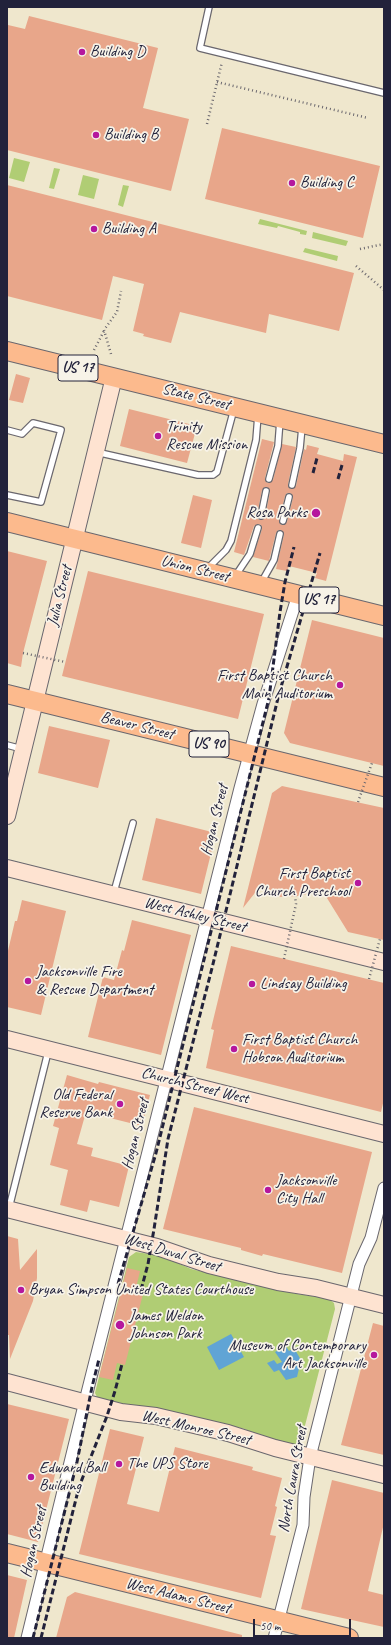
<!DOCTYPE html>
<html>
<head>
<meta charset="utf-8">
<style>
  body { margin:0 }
  #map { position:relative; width:391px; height:1645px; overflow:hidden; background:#efe7cd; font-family:Caveat,sans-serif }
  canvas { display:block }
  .frame { position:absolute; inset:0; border:8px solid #22223b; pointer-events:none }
  .scale { position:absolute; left:253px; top:1619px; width:98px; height:18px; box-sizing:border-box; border:2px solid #22223b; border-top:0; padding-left:5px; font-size:12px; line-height:14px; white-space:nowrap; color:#22223b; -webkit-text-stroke:3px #f7f3e8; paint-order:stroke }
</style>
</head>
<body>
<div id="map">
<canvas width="391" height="1645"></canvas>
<div class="frame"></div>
<div class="scale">50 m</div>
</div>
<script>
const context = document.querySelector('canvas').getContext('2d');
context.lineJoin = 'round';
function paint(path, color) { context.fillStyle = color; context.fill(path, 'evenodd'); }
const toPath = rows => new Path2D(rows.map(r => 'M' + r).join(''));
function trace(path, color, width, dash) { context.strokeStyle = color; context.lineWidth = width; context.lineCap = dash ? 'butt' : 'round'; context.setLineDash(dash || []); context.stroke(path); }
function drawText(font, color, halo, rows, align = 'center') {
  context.font = font + ' Caveat,sans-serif'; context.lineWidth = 3.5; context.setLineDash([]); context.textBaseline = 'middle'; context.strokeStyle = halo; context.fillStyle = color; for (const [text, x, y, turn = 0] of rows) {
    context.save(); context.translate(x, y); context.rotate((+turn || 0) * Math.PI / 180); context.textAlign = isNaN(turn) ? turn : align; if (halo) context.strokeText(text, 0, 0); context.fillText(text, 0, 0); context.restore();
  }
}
paint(toPath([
  [14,158,30,162,24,182,9,178],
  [54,168,60,169,54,189,49,188],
  [83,175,99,179,94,199,78,195],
  [123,185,129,186,123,207,118,205],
  [260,219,307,231,306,235,300,234,300,232,278,226,277,228,258,224],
  [313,232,348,241,346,246,312,238],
  [305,248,338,256,337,261,303,252],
  [136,1252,162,1256,191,1269,297,1294,319,1297,330,1300,334,1303,335,1309,301,1441,296,1444,290,1445,264,1439,245,1429,160,1409,136,1407,97,1397,95,1393,129,1257]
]), '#b0cd74');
paint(toPath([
  [231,1334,244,1357,219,1370,207,1347],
  [286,1346,289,1351,294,1348,301,1360,297,1377,286,1380,279,1370,274,1372,267,1363,274,1360,277,1364,282,1362,275,1352]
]), '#60a4d5');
paint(toPath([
  [29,16,158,48,143,108,189,119,171,191,7,150,7,30,8,25,25,29],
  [222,128,380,166,363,238,205,199],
  [7,185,354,273,339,331,269,314,266,333,180,312,171,343,143,336,144,334,133,331,144,284,113,276,102,320,7,296],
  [16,374,30,378,23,403,9,400],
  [129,409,197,426,187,463,120,446],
  [262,439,274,442,265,478,266,482,268,483,273,480,282,444,296,447,288,484,289,488,291,489,296,486,304,449,306,450,307,445,319,448,317,454,343,461,344,454,357,457,326,581,315,578,317,573,289,566,287,571,276,569,284,535,281,530,278,530,276,533,269,561,253,557,262,529,261,525,259,524,254,526,244,555,234,552],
  [265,487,269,488,270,492,265,517,261,520,258,519,257,515,262,490],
  [287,493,292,494,293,498,287,522,282,525,280,524,279,520,285,496],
  [193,495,212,500,201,548,181,543],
  [7,551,47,561,23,653,21,667,7,663],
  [88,571,264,614,238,719,62,676],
  [312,620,384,638,384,766,290,743,284,733],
  [49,726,110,740,98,788,38,773],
  [282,786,384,808,384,940,348,932,322,890,299,896,279,897,258,889,243,908,272,793],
  [156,818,216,833,201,894,142,880],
  [22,900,66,911,41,1015,7,1007,7,955,15,921,17,921],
  [132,920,191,935,161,1055,88,1037,103,977,114,980,122,950,124,951],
  [231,946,384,983,384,1099,381,1112,206,1068,214,1030,211,1029],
  [67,1075,98,1084,99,1082,150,1095,142,1126,86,1112,77,1144,93,1148,91,1156,129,1166,119,1207,90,1200,87,1212,60,1205,68,1170,50,1165,59,1128,53,1126],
  [194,1107,372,1152,342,1273,263,1254,262,1256,241,1250,241,1248,163,1229],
  [7,1236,18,1239,20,1270,37,1249,37,1278,33,1301,10,1359,9,1335,7,1335],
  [127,1268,140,1271,136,1288,144,1290,125,1365,117,1363,113,1380,99,1377],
  [373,1323,384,1326,384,1455,341,1445],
  [7,1404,69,1419,38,1542,7,1534],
  [110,1429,144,1437,127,1504,159,1512,175,1447,253,1467,252,1470,282,1478,275,1506,277,1507,270,1535,276,1536,261,1598,79,1554],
  [332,1480,384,1493,384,1523,368,1591,384,1595,384,1627,301,1609],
  [7,1575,27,1580,14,1638,7,1638],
  [75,1592,242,1635,242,1638,56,1638,67,1597]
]), '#e8a68a');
const lane = toPath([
  [209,7,200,48,384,93],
  [7,430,22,434,33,423,61,430,41,502,7,495],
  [96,452,198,475,213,475,217,472,234,409],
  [269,479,278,446,280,420],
  [292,485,300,448,302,427],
  [261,516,266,491],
  [283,521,289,497],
  [208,568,226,550,231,541,256,440,258,415],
  [236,575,250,554,258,528],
  [261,583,274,560,280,534],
  [7,745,22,749],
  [114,892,133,823],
  [9,1208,48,1052]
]);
const street = toPath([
  [27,1638,88,1389,240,788,263,704,298,595],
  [274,1638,303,1525,304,1497,310,1457,359,1264,371,1238,384,1188]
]);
const secondary = toPath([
  [7,816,114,377],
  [7,868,384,962],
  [7,1039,384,1134],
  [7,1209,157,1247,209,1265,278,1282,316,1288,384,1305],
  [7,1382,121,1412,156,1416,228,1433,275,1448,384,1475]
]);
const primary = toPath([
  [7,351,384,444],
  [7,522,384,616],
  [7,694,384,787],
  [7,1553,349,1638]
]);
trace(lane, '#6a676e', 8);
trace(street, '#6a676e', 13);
trace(secondary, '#6a676e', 18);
trace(primary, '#6a676e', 20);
trace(toPath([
  [217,82,368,118],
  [207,124,222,62],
  [360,249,384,244],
  [356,266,384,290],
  [94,350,104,331],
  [111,354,104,330,117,312,121,291]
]), '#6a676e', 2.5, [1, 3]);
trace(lane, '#fff', 5.5);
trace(street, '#fff', 11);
trace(secondary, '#fee3d1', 16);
trace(primary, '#fcba8d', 18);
trace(toPath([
  [313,473,317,458],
  [338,479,342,465],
  [118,1284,156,1153,269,698,280,612,285,582,294,547],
  [141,1290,148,1264,154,1229,168,1139,212,968,279,694,320,553],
  [33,1638,77,1462,92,1387,99,1359],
  [41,1638,79,1487,107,1416,115,1391,122,1364]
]), '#22223b', 3, [6, 3]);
trace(toPath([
  [23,653,65,662],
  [358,802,372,763],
  [284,959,296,904,295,896],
  [369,979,380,939]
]), '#6a676e', 2.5, [1, 3]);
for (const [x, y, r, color] of [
  [82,52,4,"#b5179e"],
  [96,135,4,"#b5179e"],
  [292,183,4,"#b5179e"],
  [94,229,4,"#b5179e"],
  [158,436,4,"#b5179e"],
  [316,513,5,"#b5179e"],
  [340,685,4,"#b5179e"],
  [358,883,4,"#b5179e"],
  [28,981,4,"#b5179e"],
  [252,984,4,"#b5179e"],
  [234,1049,4,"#b5179e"],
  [120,1104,4,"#b5179e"],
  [268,1190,4,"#b5179e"],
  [21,1290,4,"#b5179e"],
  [120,1325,5,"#b5179e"],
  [374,1355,4,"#b5179e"],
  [119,1464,4,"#b5179e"],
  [31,1477,4,"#b5179e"]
]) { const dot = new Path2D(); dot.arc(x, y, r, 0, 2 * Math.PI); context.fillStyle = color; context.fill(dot); trace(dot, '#f7f3e8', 1.5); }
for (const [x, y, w] of [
  [78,368,40],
  [319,600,40],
  [209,744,40]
]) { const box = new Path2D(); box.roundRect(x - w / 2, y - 13, w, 26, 3); context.fillStyle = '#f7f3e8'; context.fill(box); trace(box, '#22223b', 1); }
drawText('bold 15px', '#22223b', null, [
  ["US 17",78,368],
  ["US 17",319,600],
  ["US 90",209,744]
]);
drawText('16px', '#22223b', '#f7f3e8', [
  ["Building D",90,52],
  ["Building B",104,135],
  ["Building C",300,183],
  ["Building A",102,229],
  ["Trinity",166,427],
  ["Rescue Mission",166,445],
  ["Rosa Parks",307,513,"right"],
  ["First Baptist Church",332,676,"right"],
  ["Main Auditorium",332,694,"right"],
  ["First Baptist",350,874,"right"],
  ["Church Preschool",350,892,"right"],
  ["Jacksonville Fire",36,972],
  ["& Rescue Department",36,990],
  ["Lindsay Building",260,984],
  ["First Baptist Church",242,1040],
  ["Hobson Auditorium",242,1058],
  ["Old Federal",112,1095,"right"],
  ["Reserve Bank",112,1113,"right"],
  ["Jacksonville",276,1181],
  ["City Hall",276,1199],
  ["Bryan Simpson United States Courthouse",29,1290],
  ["James Weldon",129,1316],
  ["Johnson Park",129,1334],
  ["Museum of Contemporary",366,1346,"right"],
  ["Art Jacksonville",366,1364,"right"],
  ["The UPS Store",127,1464],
  ["Edward Ball",39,1468],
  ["Building",39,1486]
], 'left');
drawText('16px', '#22223b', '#f7f3e8', [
  ["State Street",196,397,14],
  ["Union Street",195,569,14],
  ["Julia Street",60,596,-76],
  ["Beaver Street",137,726,14],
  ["Hogan Street",215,820,-76],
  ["West Ashley Street",195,915,14],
  ["Church Street West",195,1086,14],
  ["Hogan Street",136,1134,-76],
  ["West Duval Street",172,1253,17],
  ["West Monroe Street",196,1428,13],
  ["North Laura Street",293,1479,-80],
  ["Hogan Street",34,1542,-77],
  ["West Adams Street",178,1596,14]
]);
</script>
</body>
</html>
